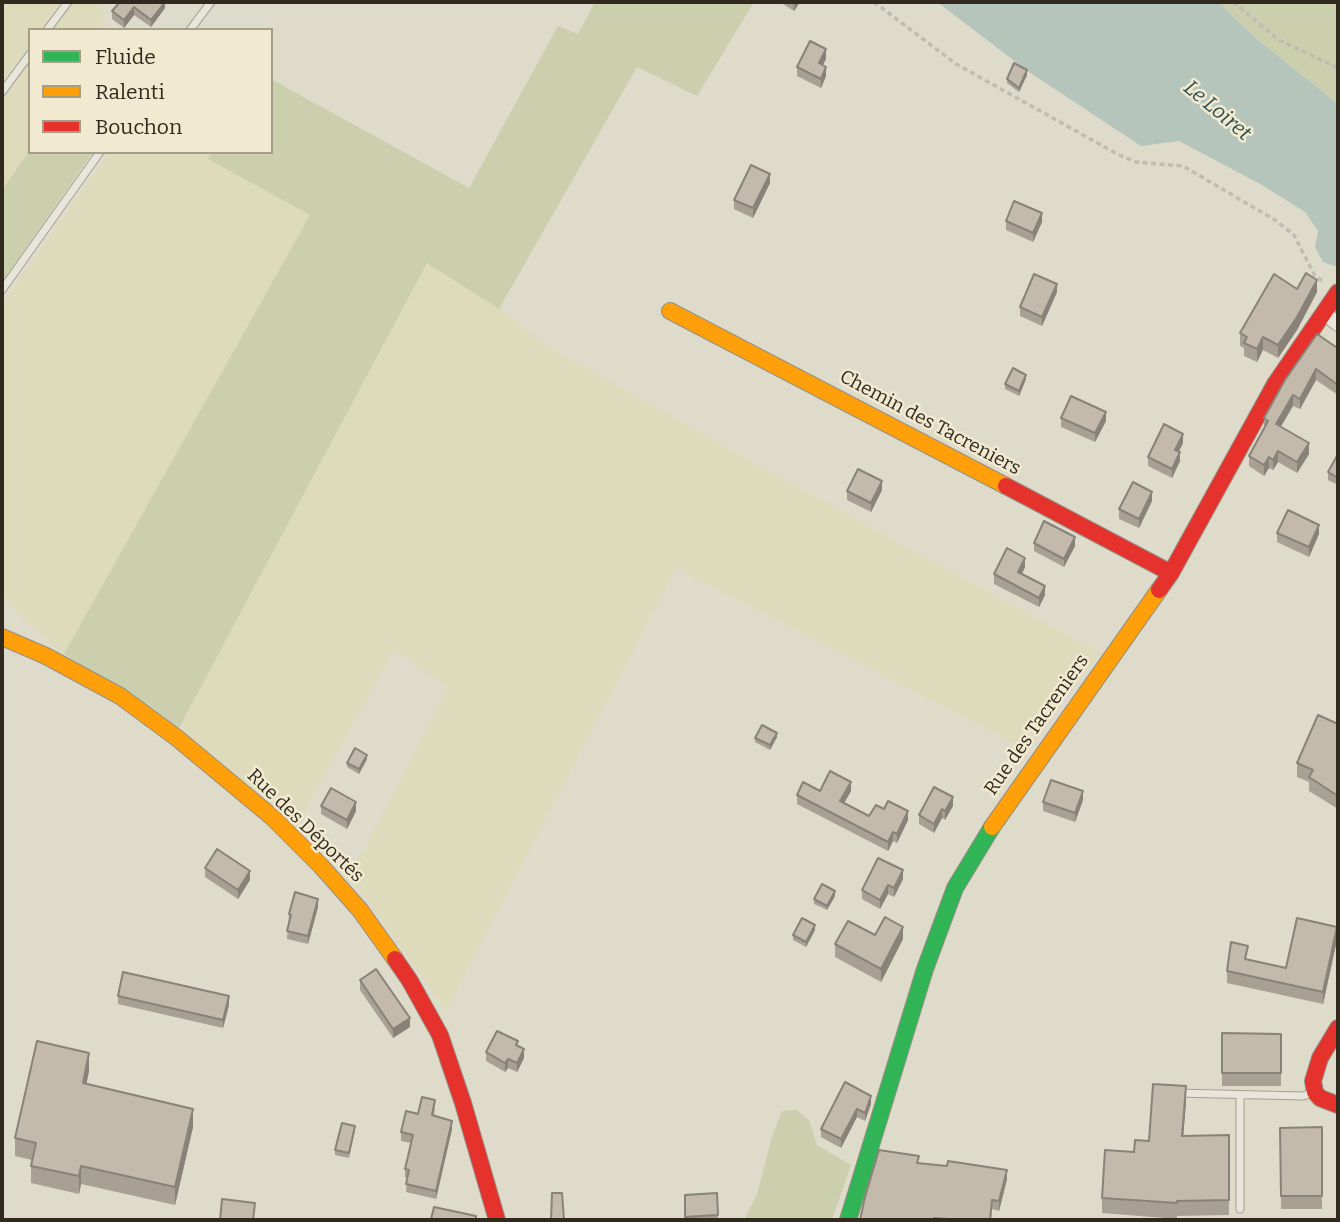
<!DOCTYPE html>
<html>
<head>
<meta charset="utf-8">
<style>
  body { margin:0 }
  #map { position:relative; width:1340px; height:1222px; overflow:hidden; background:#dfdbca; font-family:Bitter,serif }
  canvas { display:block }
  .frame { position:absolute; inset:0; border:4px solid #31291d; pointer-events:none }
  .legend { position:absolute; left:28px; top:28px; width:245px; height:126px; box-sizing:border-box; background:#f1ead0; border:2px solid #a49d88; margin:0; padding:9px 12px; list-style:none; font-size:21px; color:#31291d }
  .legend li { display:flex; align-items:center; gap:14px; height:35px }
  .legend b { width:35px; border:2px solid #a49d88 }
</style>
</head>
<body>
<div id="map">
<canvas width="1340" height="1222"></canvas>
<div class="frame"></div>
<ul class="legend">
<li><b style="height:9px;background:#30b455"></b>Fluide</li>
<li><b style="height:9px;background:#ff9f0a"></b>Ralenti</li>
<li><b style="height:9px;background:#e5322d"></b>Bouchon</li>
</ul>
</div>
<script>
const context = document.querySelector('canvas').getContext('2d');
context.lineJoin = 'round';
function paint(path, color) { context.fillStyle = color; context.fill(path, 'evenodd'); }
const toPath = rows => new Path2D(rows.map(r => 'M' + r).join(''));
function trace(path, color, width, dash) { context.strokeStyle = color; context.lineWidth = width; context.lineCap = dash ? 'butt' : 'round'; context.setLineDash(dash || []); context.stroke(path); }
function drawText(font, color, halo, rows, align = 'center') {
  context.font = font + ' Bitter,serif'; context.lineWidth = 5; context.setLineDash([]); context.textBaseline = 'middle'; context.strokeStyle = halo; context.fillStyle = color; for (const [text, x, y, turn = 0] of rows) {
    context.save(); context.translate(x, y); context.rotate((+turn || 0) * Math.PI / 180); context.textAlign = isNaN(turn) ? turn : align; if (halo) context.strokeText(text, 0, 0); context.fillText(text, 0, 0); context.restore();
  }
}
paint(toPath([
  [2,2,61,2,40,30,30,30,30,44,2,83],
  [73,2,95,2,104,9,103,30,53,30],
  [30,62,30,150,2,190,2,100],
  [109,152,211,152,208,159,311,215,64,654,18,614,2,594,2,304],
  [428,263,499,309,546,345,740,455,1100,653,1017,745,676,568,446,1011,350,876,448,688,394,650,294,830,178,730]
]), '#dedabc');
paint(toPath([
  [595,2,754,2,697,96,637,67,499,309,427,263,178,730,64,654,310,215,208,159,212,152,271,152,271,79,469,188,558,26,578,34],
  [1218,2,1338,2,1338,104,1258,40],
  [30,150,30,152,93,152,2,282,2,190],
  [797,1110,809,1120,817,1145,851,1165,832,1220,744,1220,757,1194,772,1137,782,1111]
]), '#cbcfae');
paint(toPath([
  [937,2,1218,2,1258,40,1338,104,1338,267,1323,262,1315,247,1318,231,1305,212,1262,185,1179,141,1141,146,1029,72]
]), '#b5c5bc');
const lane = toPath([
  [47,30,68,2],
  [190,30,211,2],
  [2,92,30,54],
  [2,290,100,152],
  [1177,1093,1303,1096,1314,1092],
  [1240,1095,1240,1209]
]);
const street = toPath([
  [1324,313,1338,324]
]);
const fast = toPath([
  [848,1220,925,969,955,888,992,827]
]);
const slow = toPath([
  [670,311,1006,486],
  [2,637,46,656,120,696,177,738,272,817,321,866,360,910,395,959],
  [992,827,1159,590]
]);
const jam = toPath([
  [1006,486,1171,573],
  [1159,590,1171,573,1275,384,1338,292],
  [395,959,410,981,440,1035,463,1103,497,1220],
  [1338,1028,1320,1058,1313,1081,1315,1092,1320,1098,1338,1105]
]);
trace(lane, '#a4a094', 9);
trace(street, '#a4a094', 16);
trace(fast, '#948f84', 18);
trace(slow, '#948f84', 18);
trace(jam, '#948f84', 18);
trace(toPath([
  [874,2,956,64,1119,155,1136,162,1183,166,1275,220,1294,235,1315,276,1324,282],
  [1233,2,1279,40,1338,68]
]), '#c0bcb2', 3.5, [5, 3.5]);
trace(lane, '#e8e5db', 7);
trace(street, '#e8e5db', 14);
trace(fast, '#30b455', 16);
trace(slow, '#ff9f0a', 16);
trace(jam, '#e5322d', 16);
paint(toPath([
  [165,2,165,8,151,27,134,15,124,28,112,19,112,11],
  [780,2,800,2,794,11],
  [826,59,823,65,826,76,821,88,797,76,797,67],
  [1027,75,1019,92,1007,83,1007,79],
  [770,183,753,218,734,209,734,200],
  [1006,221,1042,222,1033,242,1006,230],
  [1297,289,1317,292,1297,330,1278,358,1263,350,1257,362,1244,356,1244,348,1240,346,1240,333],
  [1057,292,1042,326,1020,316,1020,307],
  [1338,344,1338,395,1316,380,1300,409,1293,406,1280,427,1309,454,1297,473,1278,462,1273,470,1269,468,1264,476,1249,466,1249,456,1264,428,1264,418],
  [1026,379,1019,396,1005,389,1005,384],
  [1061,418,1106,421,1095,442,1061,427],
  [1183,443,1179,451,1180,461,1172,478,1148,466,1148,457],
  [1338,454,1338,485,1328,480,1328,472],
  [882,490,871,512,847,500,847,491],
  [1152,501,1139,528,1119,519,1119,509],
  [1277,533,1319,534,1309,557,1277,542],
  [1034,543,1075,546,1064,567,1034,551],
  [1025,567,1022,574,1045,595,1039,607,994,584,994,574],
  [1338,724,1338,809,1309,791,1309,782,1297,777,1297,763],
  [777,737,770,750,755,742,755,738],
  [367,759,359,774,347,767,347,763],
  [820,791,851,791,844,803,869,816,908,820,897,843,893,841,888,851,797,804,797,795],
  [1083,800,1075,822,1043,811,1043,802],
  [321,806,356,811,347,829,321,814],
  [953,806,945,820,942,818,934,833,919,824,919,815],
  [205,868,250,880,238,899,205,877],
  [903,879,894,897,888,894,880,909,862,899,862,890],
  [835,896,827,910,814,904,814,899],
  [318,907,308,944,287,939,289,914],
  [815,930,806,947,793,940,793,935],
  [903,939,881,982,835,957,835,944],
  [1337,940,1323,1004,1227,983,1227,971,1248,959,1286,968],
  [360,980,410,1027,393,1038,360,990],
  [118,996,229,1005,223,1028,118,1004],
  [1222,1033,1281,1034,1281,1086,1222,1086],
  [518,1046,524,1058,517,1072,508,1068,505,1072,486,1061,486,1052],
  [89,1071,86,1084,193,1127,175,1205,81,1184,79,1194,31,1183,31,1166,32,1160,15,1156,15,1138],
  [845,1082,871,1104,865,1121,857,1117,841,1148,821,1137,821,1129],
  [1186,1102,1183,1136,1229,1135,1229,1215,1177,1216,1177,1219,1102,1213,1102,1198,1134,1152,1149,1141],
  [435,1108,434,1116,452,1129,436,1199,406,1192,407,1178,405,1177,405,1169,411,1143,401,1141,401,1132,418,1114],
  [1322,1127,1322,1209,1281,1209,1280,1128],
  [355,1130,349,1158,335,1155,335,1150],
  [919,1163,1007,1179,999,1211,992,1209,991,1220,860,1220],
  [717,1193,718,1220,685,1220,685,1195]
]), '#a8a093');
paint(toPath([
  [165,2,165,8,151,27,151,20],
  [795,2,800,2,794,11,794,3],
  [134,7,134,15,124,28,124,20],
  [826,49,826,59,819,72,819,63],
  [826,67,826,76,821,88,821,79],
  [1027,70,1027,75,1019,92,1019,88],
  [770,174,770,183,753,218,753,208],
  [1042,213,1042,222,1033,242,1033,233],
  [1317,280,1317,292,1297,330,1278,358,1278,345],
  [1057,284,1057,292,1042,326,1042,317],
  [1263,337,1263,350,1257,362,1257,349],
  [1316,369,1316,380,1300,409,1300,399],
  [1026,375,1026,379,1019,396,1019,391],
  [1293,395,1293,406,1276,435,1276,424],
  [1106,412,1106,421,1095,442,1095,433],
  [1183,434,1183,443,1175,459,1175,450],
  [1309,443,1309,454,1297,473,1297,462],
  [1278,451,1278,462,1273,470,1273,460],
  [1180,452,1180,461,1172,478,1172,469],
  [1269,457,1269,468,1264,476,1264,465],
  [882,481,882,490,871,512,871,503],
  [1152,492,1152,501,1139,528,1139,519],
  [1319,525,1319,534,1309,557,1309,547],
  [1075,537,1075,546,1064,567,1064,559],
  [1025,558,1025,567,1018,581,1018,572],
  [1045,586,1045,595,1039,607,1039,598],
  [777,733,777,737,770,750,770,745],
  [367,755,367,759,359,774,359,769],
  [851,782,851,791,840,810,840,801],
  [1083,791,1083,800,1075,822,1075,813],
  [953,797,953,806,945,820,945,811],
  [356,802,356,811,347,829,347,820],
  [942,809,942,818,934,833,934,824],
  [908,811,908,820,897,843,897,834],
  [893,832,893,841,888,851,888,842],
  [903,870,903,879,894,897,894,888],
  [250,871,250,880,238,899,238,890],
  [888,885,888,894,880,909,880,900],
  [835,891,835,896,827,910,827,906],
  [318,899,318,907,308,944,308,936],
  [815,925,815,930,806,947,806,942],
  [903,927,903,939,881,982,881,969],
  [1337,927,1337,940,1323,1004,1323,992],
  [229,996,229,1005,223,1028,223,1020],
  [410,1018,410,1027,393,1038,393,1029],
  [524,1049,524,1058,517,1072,517,1063],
  [89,1053,89,1071,83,1101,83,1083],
  [508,1059,508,1068,505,1072,505,1063],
  [1186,1086,1186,1102,1182,1151,1182,1136],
  [871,1096,871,1104,865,1121,865,1113],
  [193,1109,193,1127,175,1205,175,1187],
  [857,1109,857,1117,841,1148,841,1139],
  [452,1121,452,1129,436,1199,436,1191],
  [81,1166,81,1184,79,1194,79,1176],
  [1007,1170,1007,1179,999,1211,999,1201]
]), '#888278');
const building = toPath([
  [120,2,165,2,151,20,134,7,124,20,112,11,120,2],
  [810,41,826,49,819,63,826,67,821,79,797,67,810,41],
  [1014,63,1027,70,1019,88,1007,79,1014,63],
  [751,165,770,174,753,208,734,200,751,165],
  [1014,201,1042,213,1033,233,1006,221,1014,201],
  [1306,273,1317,280,1297,317,1278,345,1263,337,1257,349,1244,343,1247,337,1240,333,1274,274,1297,289,1306,273],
  [1034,274,1057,284,1042,317,1020,307,1034,274],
  [1317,334,1336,347,1338,344,1338,385,1316,369,1300,399,1293,395,1276,424,1309,443,1297,462,1278,451,1273,460,1269,457,1264,465,1249,456,1268,421,1264,418,1285,380,1317,334],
  [1013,368,1026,375,1019,391,1005,384,1013,368],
  [1071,396,1106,412,1095,433,1061,418,1071,396],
  [1164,424,1183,434,1175,450,1180,452,1172,469,1148,457,1164,424],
  [1338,454,1338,478,1328,472,1338,454],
  [858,469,882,481,871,503,847,491,858,469],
  [1133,482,1152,492,1139,519,1119,509,1133,482],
  [1288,510,1319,525,1309,547,1277,533,1288,510],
  [1044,521,1075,537,1064,559,1034,543,1044,521],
  [1007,548,1025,558,1018,572,1045,586,1039,598,994,574,1007,548],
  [1318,715,1338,724,1338,796,1309,777,1313,770,1297,763,1318,715],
  [762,725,777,733,770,745,755,738,762,725],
  [355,748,367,755,359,769,347,763,355,748],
  [830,771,851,782,840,801,869,816,876,805,884,809,888,801,908,811,897,834,893,832,888,842,797,795,803,782,820,791,830,771],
  [1051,780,1083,791,1075,813,1043,802,1051,780],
  [934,787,953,797,945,811,942,809,934,824,919,815,934,787],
  [331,788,356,802,347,820,321,806,331,788],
  [217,849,250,871,238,890,205,868,217,849],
  [878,858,903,870,894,888,888,885,880,900,862,890,878,858],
  [822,884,835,891,827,906,814,899,822,884],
  [295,892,318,899,308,936,287,931,291,915,289,914,295,892],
  [885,917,903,927,881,969,835,944,848,921,875,935,885,917],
  [802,918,815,925,806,942,793,935,802,918],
  [1297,918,1337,927,1323,992,1227,971,1231,942,1248,946,1245,959,1286,968,1297,918],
  [376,969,410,1018,393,1029,360,980,376,969],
  [123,972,229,996,223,1020,118,996,123,972],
  [497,1031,518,1041,516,1045,524,1049,517,1063,508,1059,505,1063,486,1052,497,1031],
  [1222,1033,1281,1034,1281,1073,1222,1073,1222,1033],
  [37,1041,89,1053,83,1083,193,1109,175,1187,81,1166,79,1176,31,1166,36,1143,15,1138,37,1041],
  [845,1082,871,1096,865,1113,857,1109,841,1139,821,1129,845,1082],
  [1153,1084,1186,1086,1182,1136,1229,1135,1229,1200,1177,1201,1177,1203,1102,1198,1105,1150,1134,1152,1135,1140,1149,1141,1153,1084],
  [422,1097,435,1100,432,1115,452,1121,436,1191,406,1184,409,1170,405,1169,413,1135,401,1132,406,1111,418,1114,422,1097],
  [342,1123,355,1126,349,1153,335,1150,342,1123],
  [1322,1127,1322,1196,1281,1196,1280,1128,1322,1127],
  [879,1150,919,1156,917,1163,947,1166,948,1161,1007,1170,999,1201,992,1200,990,1220,962,1220,934,1218,933,1220,906,1219,906,1220,860,1220,865,1197,879,1150],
  [552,1193,562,1193,564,1220,551,1220,552,1193],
  [717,1193,718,1215,685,1217,685,1195,717,1193],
  [222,1199,255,1203,253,1220,220,1220,222,1199],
  [434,1207,476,1216,476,1220,435,1220,431,1219,434,1207]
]);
paint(building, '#c3baab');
trace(building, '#888278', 2);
drawText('19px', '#31291d', '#f1ead0', [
  ["Chemin des Tacreniers",930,423,28],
  ["Rue des Tacreniers",1037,725,-55],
  ["Rue des Déportés",305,826,44]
]);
drawText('italic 21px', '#2e4f50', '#f1ead0', [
  ["Le Loiret",1217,111,40]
]);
</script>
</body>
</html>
